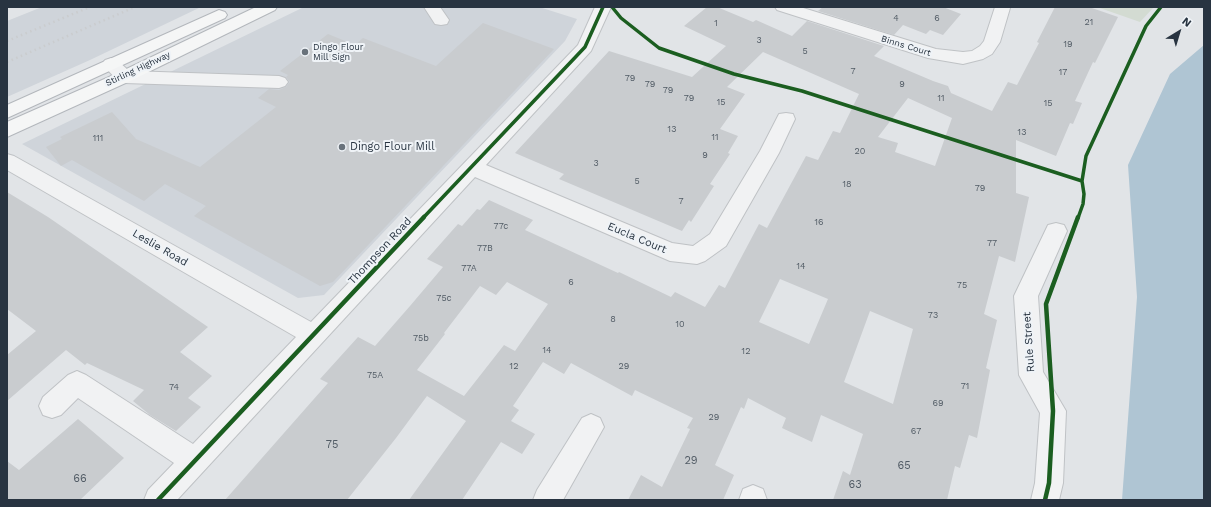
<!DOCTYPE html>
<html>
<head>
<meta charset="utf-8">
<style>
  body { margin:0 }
  #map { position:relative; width:1211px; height:507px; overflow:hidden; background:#e1e4e7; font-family:"Work Sans",sans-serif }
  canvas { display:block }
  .frame { position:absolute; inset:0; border:8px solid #283441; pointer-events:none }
  .north { position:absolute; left:1159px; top:12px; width:40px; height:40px; -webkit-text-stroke:3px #eff3f7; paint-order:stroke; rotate:38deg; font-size:11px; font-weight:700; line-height:16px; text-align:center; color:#283441 }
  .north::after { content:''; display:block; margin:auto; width:14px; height:18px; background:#283441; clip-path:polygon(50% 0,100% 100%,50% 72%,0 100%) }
</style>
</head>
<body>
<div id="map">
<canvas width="1211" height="507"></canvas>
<div class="frame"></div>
<div class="north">N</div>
</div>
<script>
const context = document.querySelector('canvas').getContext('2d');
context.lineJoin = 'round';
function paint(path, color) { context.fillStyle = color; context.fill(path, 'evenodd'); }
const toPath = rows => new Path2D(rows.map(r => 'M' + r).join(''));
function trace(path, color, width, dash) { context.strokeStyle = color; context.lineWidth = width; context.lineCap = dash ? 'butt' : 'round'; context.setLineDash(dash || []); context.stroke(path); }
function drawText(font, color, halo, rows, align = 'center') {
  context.font = font + ' "Work Sans",sans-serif'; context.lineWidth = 4; context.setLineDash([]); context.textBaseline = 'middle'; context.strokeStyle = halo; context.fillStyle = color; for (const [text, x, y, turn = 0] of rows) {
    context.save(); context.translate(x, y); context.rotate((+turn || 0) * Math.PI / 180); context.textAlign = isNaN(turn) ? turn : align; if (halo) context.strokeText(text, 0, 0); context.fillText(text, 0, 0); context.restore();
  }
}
paint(toPath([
  [42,7,201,7,90,60,7,97,7,21],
  [304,7,539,7,577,19,565,41,324,295,298,298,22,144]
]), '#cfd4da');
paint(toPath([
  [1097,7,1154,7,1140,22]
]), '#d3dbd2');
paint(toPath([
  [1204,45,1204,500,1122,500,1137,297,1128,165,1170,74]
]), '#afc5d3');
paint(toPath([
  [707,7,717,7,753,22,756,20,792,36,807,21,884,46,874,56,933,81,948,86,951,93,992,111,1008,82,1017,85,1039,43,1037,42,1055,7,1089,7,1118,17,1095,63,1093,62,1075,101,1082,103,1073,124,1070,123,1056,156,1016,140,1016,193,1029,197,1015,262,999,256,984,314,997,320,986,368,990,370,977,438,969,435,960,468,955,466,947,500,833,500,843,471,850,475,863,434,821,415,812,442,782,428,786,418,748,398,744,409,741,407,715,465,734,475,723,500,628,500,641,475,662,487,690,429,687,428,693,418,635,390,632,396,571,363,564,374,543,362,513,406,519,410,511,421,535,434,522,454,501,442,462,500,409,500,466,421,427,396,396,438,347,500,225,500,328,383,320,379,358,337,375,346,410,306,443,267,427,259,458,224,462,226,477,209,480,210,489,200,533,220,525,230,618,273,619,272,671,297,675,292,705,307,719,285,725,288,759,224,767,228,806,156,818,160,833,131,840,133,859,94,763,52,727,87,745,94,720,129,738,136,728,153,730,154,710,184,714,186,691,222,689,220,682,231,559,179,564,174,515,153,609,51,692,77,726,46,684,26],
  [908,98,952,118,935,166,895,152,898,143,878,137],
  [780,279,828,299,809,344,759,322],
  [507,282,548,304,515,351,504,345,464,396,417,370,445,334,444,333,480,286,496,295],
  [870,311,913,329,893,404,844,382],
  [823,7,943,7,961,14,943,35,930,30,926,34,903,25,894,35,818,11],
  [483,23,554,49,333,282,320,286,194,216,206,206,165,184,144,201,72,160,61,166,46,147,62,139,60,137,112,112,136,139,200,167,276,107,258,98,269,89,279,90,286,87,290,82,286,77,288,75,280,71,328,34,355,45,363,38,436,66],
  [7,192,48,217,208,327,180,352,212,376,188,398,201,407,176,431,150,415,133,401,144,390,87,363,85,365,66,350,7,401,7,355,36,331,7,309],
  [78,419,124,458,80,500,7,500,7,461,19,470]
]), '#c9cccf');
const minor = toPath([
  [424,7,440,7,449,20,447,24,441,25,435,24,424,7],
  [595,7,611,7,591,51,486,165,672,243,693,246,710,234,760,151,779,114,786,113,793,114,795,119,779,153,726,246,705,261,697,264,670,261,475,177,177,500,144,500,148,490,174,463,78,398,61,415,52,418,43,415,39,406,43,397,68,375,77,371,86,375,193,444,296,337,7,170,7,154,14,156,311,322,578,45,595,7],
  [775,7,800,7,936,49,963,52,972,51,980,46,984,41,995,7,1010,8,1000,42,992,54,983,59,963,64,928,58,777,10,775,7],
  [111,58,117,60,129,71,279,76,285,78,288,82,285,86,279,88,124,83,118,81,102,64,105,60,111,58],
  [1056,223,1064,225,1067,231,1038,296,1043,372,1066,411,1063,483,1059,500,1031,500,1035,483,1040,413,1019,375,1014,296,1048,225,1056,223],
  [591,414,600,418,604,427,563,500,533,500,537,490,582,418,591,414],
  [753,485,763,489,767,500,739,500,743,489,753,485]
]);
const highway = toPath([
  [256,7,277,7,275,10,130,81,7,137,7,122,118,73,256,7],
  [219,10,225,12,227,15,225,18,7,118,7,105,219,10]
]);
trace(minor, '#bfc2c5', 2);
trace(highway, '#b3b7bc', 2);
paint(minor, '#f1f2f3');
paint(highway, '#f5f6f6');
trace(toPath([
  [7,41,90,7],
  [7,62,135,7]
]), '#caccce', 2.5, [1.5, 3.5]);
trace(toPath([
  [612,7,621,18,659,48,734,74,802,91,1082,181],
  [423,218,585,47,603,7],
  [1078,218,1083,204,1084,194,1082,181,1086,156,1146,26,1161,7]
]), '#1b5e20', 3.5);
trace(toPath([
  [158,500,424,217],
  [1045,500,1049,483,1053,411,1046,304,1078,217]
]), '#1b5e20', 4.5);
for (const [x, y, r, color] of [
  [305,52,4,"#69727b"],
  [342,147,4,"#69727b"]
]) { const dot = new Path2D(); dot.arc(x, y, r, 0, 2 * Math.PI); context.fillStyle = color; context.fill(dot); trace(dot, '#eff3f7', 1.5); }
drawText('9px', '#515b65', null, [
  ["4",896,18],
  ["6",937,18],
  ["21",1089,22],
  ["1",716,23],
  ["3",759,40],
  ["19",1068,44],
  ["5",805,51],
  ["7",853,71],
  ["17",1063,72],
  ["79",630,78],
  ["79",650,84],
  ["9",902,84],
  ["79",668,90],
  ["79",689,98],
  ["11",941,98],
  ["15",721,102],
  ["15",1048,103],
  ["13",672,129],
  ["13",1022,132],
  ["11",715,137],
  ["111",98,138],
  ["20",860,151],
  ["9",705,155],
  ["3",596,163],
  ["5",637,181],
  ["18",847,184],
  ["79",980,188],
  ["7",681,201],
  ["16",819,222],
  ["77c",501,226],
  ["77",992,243],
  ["77B",485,248],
  ["14",801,266],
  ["77A",469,268],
  ["6",571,282],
  ["75",962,285],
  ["75c",444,298],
  ["73",933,315],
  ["8",613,319],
  ["10",680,324],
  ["75b",421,338],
  ["14",547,350],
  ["12",746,351],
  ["12",514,366],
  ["29",624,366],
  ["75A",375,375],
  ["71",965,386],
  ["74",174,387],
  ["69",938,403],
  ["29",714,417],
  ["67",916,431]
]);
drawText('9px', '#283441', '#eff3f7', [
  ["Binns Court",906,46,17],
  ["Stirling Highway",138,69,-25]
]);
drawText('9px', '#283441', '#eff3f7', [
  ["Dingo Flour",313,47],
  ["Mill Sign",313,57]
], 'left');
drawText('11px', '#283441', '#eff3f7', [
  ["Dingo Flour Mill",350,147]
], 'left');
drawText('11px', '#283441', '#eff3f7', [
  ["Eucla Court",637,238,23],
  ["Leslie Road",160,248,30],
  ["Thompson Road",380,251,-47],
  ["Rule Street",1029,342,-94]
]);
drawText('11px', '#515b65', null, [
  ["75",332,445],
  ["29",691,461],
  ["65",904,466],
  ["66",80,479],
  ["63",855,485]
]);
</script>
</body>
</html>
